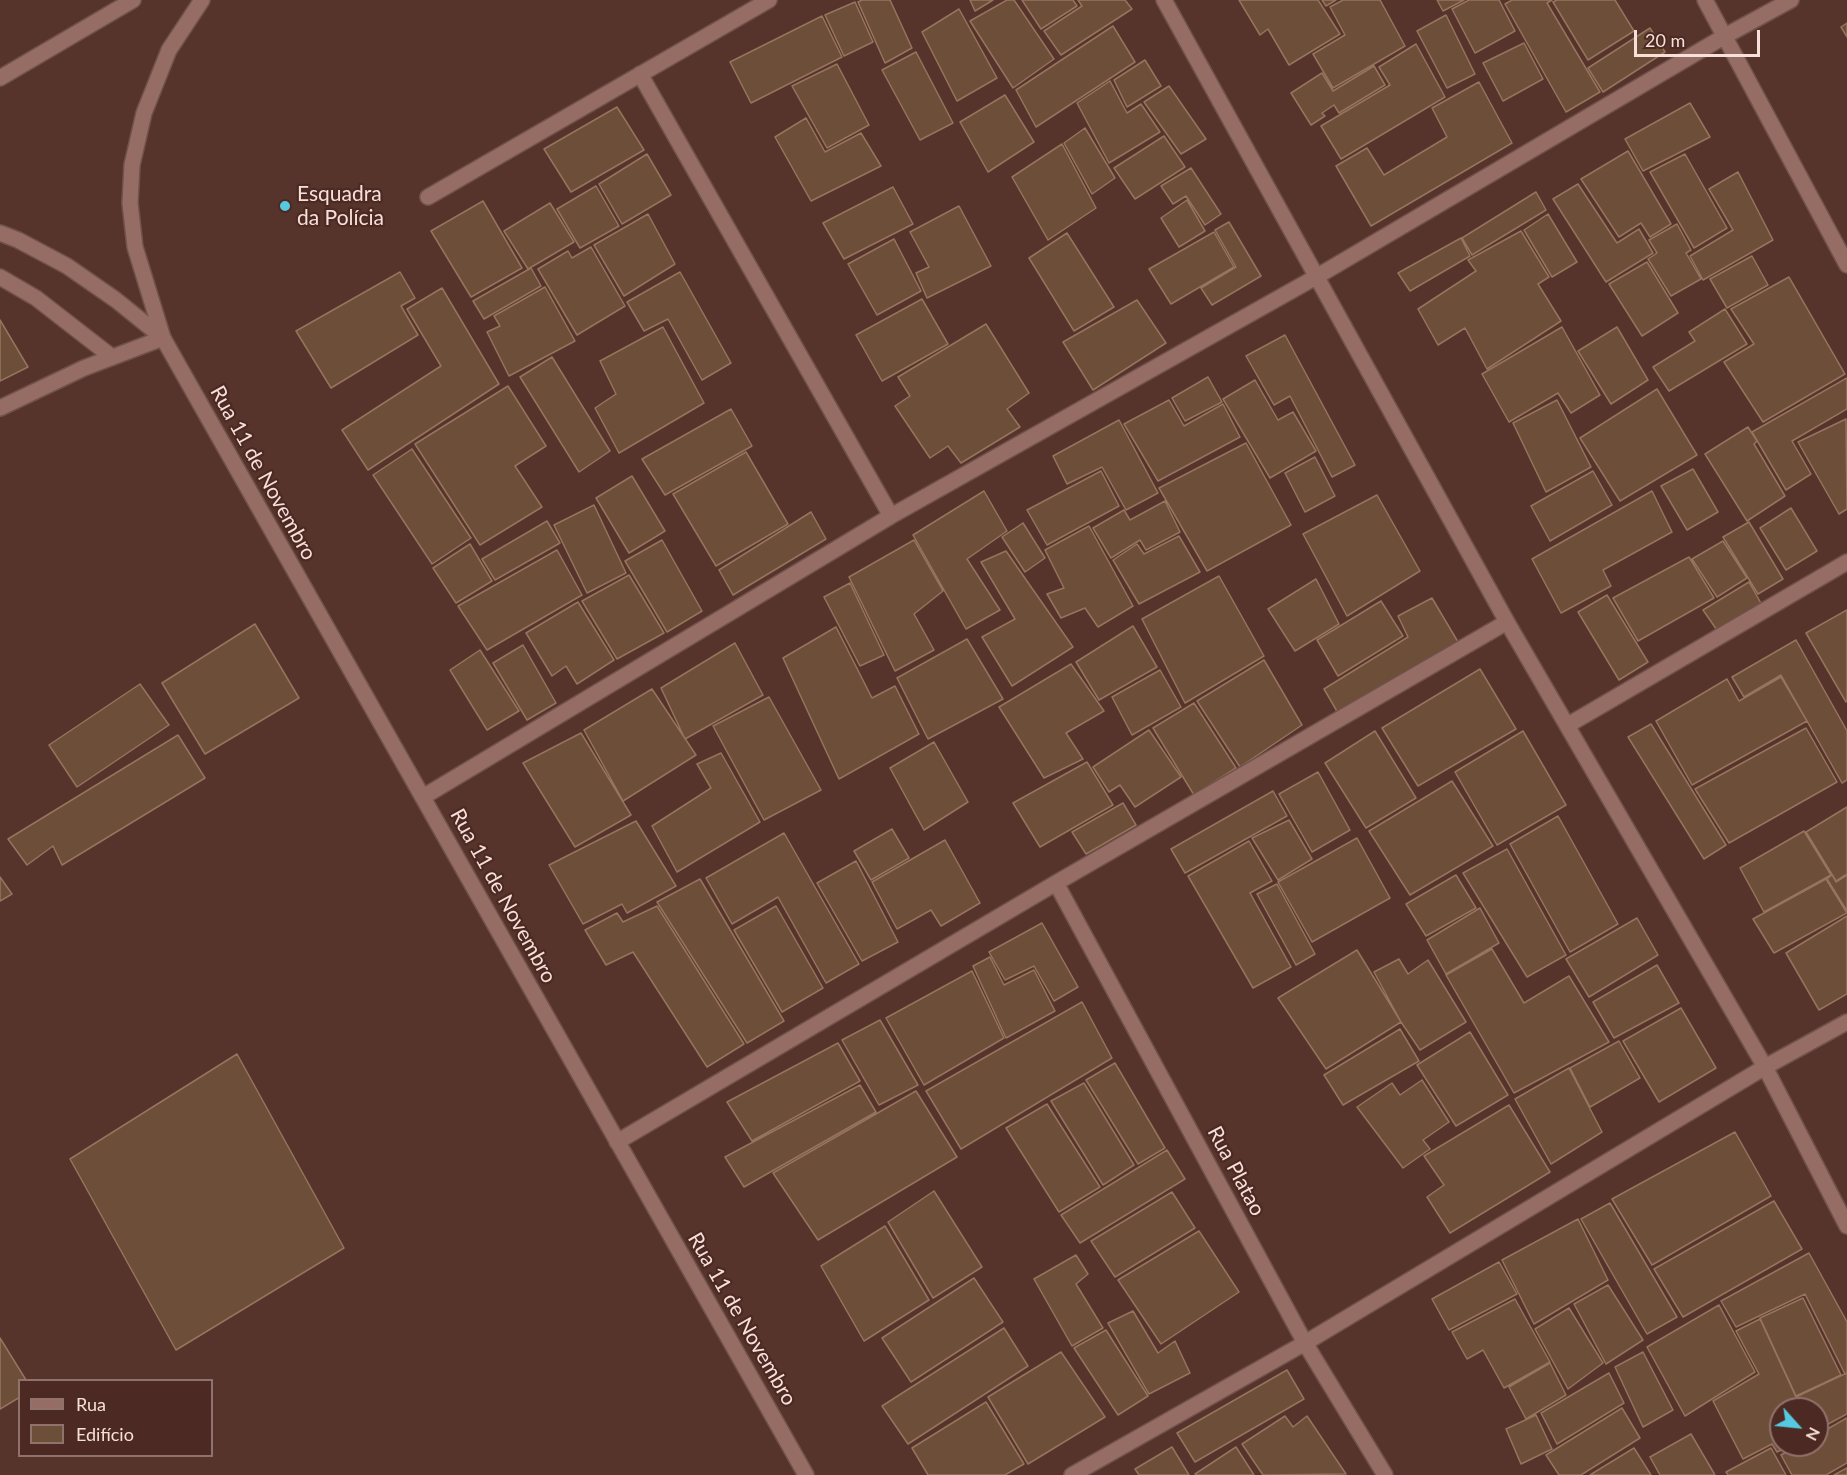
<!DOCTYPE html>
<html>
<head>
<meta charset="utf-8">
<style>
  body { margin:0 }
  #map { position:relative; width:1847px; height:1475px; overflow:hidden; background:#57342b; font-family:Lato,sans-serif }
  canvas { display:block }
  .legend { position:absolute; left:18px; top:1379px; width:195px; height:78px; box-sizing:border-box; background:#4c2922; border:2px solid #90726c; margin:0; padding:8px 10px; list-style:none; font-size:18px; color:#f7e0da }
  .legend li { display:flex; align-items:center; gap:12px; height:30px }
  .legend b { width:30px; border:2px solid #90726c }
  .north { position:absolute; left:1769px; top:1397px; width:60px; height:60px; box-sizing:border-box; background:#4c2922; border:2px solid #90726c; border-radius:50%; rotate:117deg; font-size:16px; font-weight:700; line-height:24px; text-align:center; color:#f7e0da }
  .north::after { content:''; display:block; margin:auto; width:21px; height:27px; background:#56c9e1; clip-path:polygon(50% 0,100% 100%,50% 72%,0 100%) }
  .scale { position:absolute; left:1634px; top:30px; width:126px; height:27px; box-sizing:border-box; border:3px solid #f7e0da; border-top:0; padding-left:8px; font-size:18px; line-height:21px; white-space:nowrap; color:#f7e0da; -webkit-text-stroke:4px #4c2922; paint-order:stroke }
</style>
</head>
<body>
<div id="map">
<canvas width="1847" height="1475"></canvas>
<ul class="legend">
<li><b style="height:8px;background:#956d64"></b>Rua</li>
<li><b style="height:16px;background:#6d4e39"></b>Edifício</li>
</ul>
<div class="north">N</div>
<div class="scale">20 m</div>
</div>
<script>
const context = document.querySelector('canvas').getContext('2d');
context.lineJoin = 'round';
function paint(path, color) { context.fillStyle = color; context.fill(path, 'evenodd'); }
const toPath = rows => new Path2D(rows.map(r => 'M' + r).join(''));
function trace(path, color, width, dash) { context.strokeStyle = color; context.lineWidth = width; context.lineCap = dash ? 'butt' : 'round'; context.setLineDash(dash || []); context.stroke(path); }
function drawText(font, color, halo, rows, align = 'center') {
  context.font = font + ' Lato,sans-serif'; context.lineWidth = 4.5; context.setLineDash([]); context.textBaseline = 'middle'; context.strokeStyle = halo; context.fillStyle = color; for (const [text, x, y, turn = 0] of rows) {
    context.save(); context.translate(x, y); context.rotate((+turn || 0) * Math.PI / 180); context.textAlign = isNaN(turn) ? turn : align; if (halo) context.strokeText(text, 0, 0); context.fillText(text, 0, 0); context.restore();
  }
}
const building = toPath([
  [862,0,890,0,912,48,885,63,858,2,862,0],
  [970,0,993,0,975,11,970,0],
  [1007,0,1014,0,1054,59,1013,88,970,21,1007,0],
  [1022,0,1073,0,1077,6,1041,29,1022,0],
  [1078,0,1125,0,1132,9,1061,55,1044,31,1082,6,1078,0],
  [1239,0,1318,0,1340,34,1289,65,1268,29,1260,35,1239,0],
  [1322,0,1336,0,1326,6,1322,0],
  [1343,0,1380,0,1405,46,1333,88,1313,54,1345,35,1330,7,1343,0],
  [1437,0,1464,0,1443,11,1437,0],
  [1469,0,1499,0,1515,31,1475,53,1452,9,1469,0],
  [1512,0,1552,0,1547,3,1600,92,1566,112,1505,4,1512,0],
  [1557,0,1615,0,1634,31,1588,60,1553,2,1557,0],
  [855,2,873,42,844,56,825,15,855,2],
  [959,9,997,78,957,101,922,32,959,9],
  [1446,15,1475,74,1447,88,1417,31,1446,15],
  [822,16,842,57,751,103,730,62,822,16],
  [1847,23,1847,37,1841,27,1847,23],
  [1113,26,1135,62,1036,127,1016,90,1113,26],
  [1650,28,1665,52,1603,92,1588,68,1650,28],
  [1524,43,1543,79,1503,101,1483,63,1524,43],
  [1416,44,1445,97,1341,159,1321,126,1390,85,1379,67,1416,44],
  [916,52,953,123,920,140,882,70,916,52],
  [1145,60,1161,86,1127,107,1114,80,1145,60],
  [837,64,869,125,827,148,792,86,837,64],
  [1374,66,1385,85,1339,113,1334,105,1322,113,1325,116,1311,125,1291,93,1322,73,1333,91,1374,66],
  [1110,81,1127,113,1141,104,1160,132,1109,163,1077,103,1110,81],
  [1479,82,1512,143,1371,226,1336,166,1367,148,1384,175,1447,137,1432,108,1479,82],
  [1169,86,1206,139,1181,154,1144,102,1169,86],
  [1005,95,1034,142,988,172,960,122,1005,95],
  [1690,103,1710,137,1643,171,1625,139,1690,103],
  [617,107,644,150,571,192,544,149,617,107],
  [806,118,825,152,861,133,881,166,811,201,775,137,806,118],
  [1085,128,1115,178,1092,194,1064,143,1085,128],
  [1164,136,1185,167,1135,199,1114,168,1164,136],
  [1062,144,1096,208,1048,240,1012,177,1062,144],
  [1628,151,1671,224,1650,237,1641,223,1619,237,1581,179,1628,151],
  [647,154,671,195,622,224,599,184,647,154],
  [1685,154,1727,228,1694,248,1650,172,1685,154],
  [1191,168,1221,214,1205,225,1186,196,1173,204,1161,186,1191,168],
  [1738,172,1773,240,1703,280,1690,256,1733,230,1709,189,1738,172],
  [1578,184,1617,243,1639,229,1653,253,1606,282,1553,199,1578,184],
  [596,186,619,226,580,248,557,209,596,186],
  [893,187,913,224,844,259,823,223,893,187],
  [1536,192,1546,210,1472,255,1462,238,1536,192],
  [1187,200,1205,231,1179,247,1161,218,1187,200],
  [483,201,522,268,471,297,431,231,483,201],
  [550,203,574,242,528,269,504,231,550,203],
  [959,206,991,266,927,298,916,273,929,267,910,232,959,206],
  [648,214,675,264,624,296,594,245,648,214],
  [1548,214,1577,262,1552,277,1524,230,1548,214],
  [1229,222,1261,276,1212,305,1201,288,1236,267,1215,230,1229,222],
  [1677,224,1691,250,1686,253,1701,279,1671,296,1648,259,1657,253,1649,240,1677,224],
  [1521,231,1549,277,1538,284,1561,321,1487,369,1465,328,1438,345,1418,309,1476,271,1468,260,1521,231],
  [1214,232,1234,267,1171,304,1149,269,1214,232],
  [1067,233,1114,307,1074,331,1029,258,1067,233],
  [1461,238,1470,256,1410,291,1398,273,1461,238],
  [894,239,921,291,877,315,848,264,894,239],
  [591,247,625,306,577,335,538,269,568,251,572,258,591,247],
  [1752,256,1768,285,1727,308,1710,279,1752,256],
  [1647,262,1678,313,1642,336,1609,284,1647,262],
  [531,268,541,286,484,319,473,301,531,268],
  [400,272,415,298,401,306,418,335,331,388,296,331,400,272],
  [680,272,731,363,702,380,668,319,644,331,627,302,680,272],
  [1789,277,1845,374,1763,422,1724,362,1754,344,1731,309,1789,277],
  [545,287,575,341,509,376,487,332,500,326,494,316,545,287],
  [442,288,499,384,368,470,342,430,441,366,407,309,442,288],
  [922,299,948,344,882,381,856,335,922,299],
  [1137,300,1166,343,1093,390,1063,342,1137,300],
  [1725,309,1747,344,1669,391,1653,367,1695,341,1689,332,1725,309],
  [0,320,28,367,0,381,0,320],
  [986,324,1029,393,1007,409,1020,427,961,463,948,446,930,458,895,406,910,396,898,377,986,324],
  [663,327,704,403,619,453,595,408,616,394,600,361,663,327],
  [1562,327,1600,395,1571,413,1558,393,1509,422,1482,374,1562,327],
  [1617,327,1648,380,1611,404,1578,351,1617,327],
  [1285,335,1355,465,1332,477,1290,396,1274,405,1246,356,1285,335],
  [552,357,610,451,579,472,520,377,552,357],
  [1208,377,1222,402,1185,421,1172,398,1208,377],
  [1847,378,1847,409,1792,441,1811,474,1786,490,1752,432,1847,378],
  [1255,380,1278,420,1293,412,1316,451,1270,478,1223,399,1255,380],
  [508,386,546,446,515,466,542,507,480,545,415,444,508,386],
  [1657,389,1697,455,1620,501,1580,438,1657,389],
  [1169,400,1184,426,1223,404,1240,437,1158,481,1124,424,1169,400],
  [1557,400,1591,467,1546,492,1513,423,1557,400],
  [731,409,752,446,665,495,642,459,731,409],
  [1846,419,1847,509,1839,514,1798,442,1846,419],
  [1119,420,1158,493,1126,510,1102,467,1067,484,1053,456,1119,420],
  [1748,427,1757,441,1754,444,1785,496,1747,521,1705,454,1748,427],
  [1246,443,1291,525,1207,571,1159,488,1246,443],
  [412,449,471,538,432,564,373,475,412,449],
  [746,452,788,524,716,566,673,494,746,452],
  [1315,457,1335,496,1305,512,1285,473,1315,457],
  [1693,469,1718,512,1687,530,1661,486,1693,469],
  [1101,471,1119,506,1047,545,1027,510,1101,471],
  [1593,471,1612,505,1550,541,1531,506,1593,471],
  [632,476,665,531,629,553,596,498,632,476],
  [984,491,1007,531,967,559,1000,610,966,629,913,535,984,491],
  [1652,491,1672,532,1603,570,1611,586,1561,613,1532,559,1652,491],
  [1377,495,1420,571,1347,616,1303,534,1377,495],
  [1165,501,1180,532,1146,550,1140,540,1111,558,1093,528,1124,510,1130,520,1165,501],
  [594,505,626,573,587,593,554,525,594,505],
  [1791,508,1817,551,1786,570,1760,528,1791,508],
  [811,512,826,539,733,595,719,570,811,512],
  [547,521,560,543,495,580,482,559,547,521],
  [1749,522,1783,579,1758,594,1723,537,1749,522],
  [1023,523,1045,558,1025,572,1002,537,1023,523],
  [1089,526,1133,606,1098,627,1085,608,1061,618,1047,594,1064,588,1045,550,1089,526],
  [1179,536,1200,572,1139,604,1113,560,1137,544,1144,554,1179,536],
  [662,540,702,611,667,632,625,561,662,540],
  [914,540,943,591,914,614,934,650,895,671,849,577,914,540],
  [1723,541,1747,578,1717,597,1692,559,1723,541],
  [470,544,492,581,456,603,433,568,470,544],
  [557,550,582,595,487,650,458,606,557,550],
  [1006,551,1073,647,1012,686,982,637,1015,619,981,562,1006,551],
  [1689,557,1714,598,1638,641,1613,598,1689,557],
  [629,575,664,633,617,659,582,601,629,575],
  [1219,576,1264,656,1185,703,1142,619,1219,576],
  [1316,579,1339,624,1295,651,1268,609,1316,579],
  [1749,582,1762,605,1719,633,1703,610,1749,582],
  [850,583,884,655,860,666,824,597,850,583],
  [1607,595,1648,662,1619,680,1578,612,1607,595],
  [1432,598,1458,642,1338,713,1324,689,1408,637,1398,616,1432,598],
  [1381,601,1403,636,1338,676,1317,640,1381,601],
  [578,602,614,660,577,684,566,666,552,676,526,633,578,602],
  [1847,610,1847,701,1846,702,1806,633,1847,610],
  [255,624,299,698,205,754,162,683,255,624],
  [1133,626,1157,667,1099,700,1076,662,1133,626],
  [836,627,872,698,895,686,919,734,839,779,783,658,836,627],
  [967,639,1003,699,928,739,897,678,967,639],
  [1796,640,1847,731,1847,780,1842,783,1781,675,1744,697,1732,677,1796,640],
  [735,643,763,695,685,739,661,688,735,643],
  [523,645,556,703,527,720,493,663,523,645],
  [480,650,519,711,487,730,450,670,480,650],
  [1264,660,1302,725,1240,767,1197,701,1264,660],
  [1071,664,1104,711,1066,733,1083,759,1044,778,999,707,1071,664],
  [1480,669,1516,729,1418,786,1382,728,1480,669],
  [1160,670,1181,707,1132,735,1112,697,1160,670],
  [1781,677,1807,721,1692,785,1656,721,1727,679,1739,701,1781,677],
  [140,684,169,725,77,787,49,745,140,684],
  [652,689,696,755,623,801,584,730,652,689],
  [769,697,821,790,764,820,713,726,769,697],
  [1194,703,1236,768,1194,795,1153,728,1194,703],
  [1651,724,1726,845,1704,859,1628,737,1651,724],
  [1806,728,1837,782,1729,843,1695,789,1806,728],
  [1149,730,1181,777,1135,807,1120,785,1109,792,1093,767,1149,730],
  [1375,731,1416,798,1366,828,1325,763,1375,731],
  [1523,731,1566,805,1497,845,1455,772,1523,731],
  [581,733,631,815,575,847,523,763,581,733],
  [178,735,205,778,62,865,53,846,27,865,8,839,178,735],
  [934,742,968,802,924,830,890,768,934,742],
  [721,753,760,822,677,872,652,826,711,788,697,764,721,753],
  [1087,762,1113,805,1040,847,1013,803,1087,762],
  [1318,772,1350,830,1312,852,1279,794,1318,772],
  [1452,781,1493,846,1410,895,1369,831,1452,781],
  [1273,791,1287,816,1185,873,1171,849,1273,791],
  [1123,803,1136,825,1086,854,1072,832,1123,803],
  [1847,807,1847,874,1836,881,1806,832,1847,807],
  [1558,816,1618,924,1570,952,1510,844,1558,816],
  [1289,820,1312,859,1278,880,1252,838,1289,820],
  [636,821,676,886,627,913,622,904,583,924,549,865,636,821],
  [892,829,909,858,871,880,854,851,892,829],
  [1804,831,1831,875,1764,912,1740,868,1804,831],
  [784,833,859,964,826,983,778,897,732,924,706,878,784,833],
  [1357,838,1390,898,1312,942,1278,882,1357,838],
  [945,840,980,903,941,926,931,910,897,929,872,882,945,840],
  [1249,841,1272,881,1250,893,1291,967,1253,988,1188,876,1249,841],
  [1507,849,1566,955,1527,977,1463,873,1507,849],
  [856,861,898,942,862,961,817,883,856,861],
  [1456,875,1476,908,1426,936,1406,904,1456,875],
  [1832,875,1836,882,1847,875,1847,911,1827,879,1832,875],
  [0,877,12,894,0,901,0,877],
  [700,879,784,1021,747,1043,657,902,700,879],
  [1826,879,1847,913,1774,953,1753,919,1826,879],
  [1277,884,1315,954,1296,965,1257,894,1277,884],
  [657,906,744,1044,707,1067,633,952,606,965,585,930,617,913,623,922,657,906],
  [776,906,823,988,782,1012,734,930,776,906],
  [1480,908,1499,943,1446,974,1427,940,1480,908],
  [1847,916,1847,994,1819,1010,1786,953,1847,916],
  [1637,918,1658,955,1589,997,1566,959,1637,918],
  [1042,923,1078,987,1054,1001,1034,966,1005,980,989,952,1042,923],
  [1492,949,1524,1003,1569,976,1609,1042,1514,1093,1446,975,1492,949],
  [1357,950,1401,1022,1326,1069,1278,998,1357,950],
  [990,957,1004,985,1034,970,1055,1011,1006,1038,973,966,990,957],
  [1399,959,1408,974,1428,960,1466,1022,1420,1050,1401,1022,1374,972,1399,959],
  [1657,965,1679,1003,1614,1038,1593,1002,1657,965],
  [972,971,1004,1038,924,1085,886,1018,972,971],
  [1082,1002,1112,1058,961,1149,926,1091,1082,1002],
  [1681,1008,1716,1068,1659,1102,1623,1041,1681,1008],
  [880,1020,918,1085,879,1105,842,1040,880,1020],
  [1400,1029,1419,1061,1343,1105,1324,1075,1400,1029],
  [1470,1032,1508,1095,1456,1126,1417,1065,1470,1032],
  [1619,1041,1640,1078,1590,1107,1570,1068,1619,1041],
  [838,1043,860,1081,752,1141,727,1102,838,1043],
  [237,1054,344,1248,176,1350,70,1159,237,1054],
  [1115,1063,1165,1148,1138,1164,1086,1080,1115,1063],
  [1569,1068,1602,1132,1551,1164,1515,1099,1569,1068],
  [1422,1080,1449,1122,1423,1140,1430,1149,1403,1168,1357,1107,1392,1083,1400,1095,1422,1080],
  [1084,1083,1134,1165,1103,1185,1051,1101,1084,1083],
  [860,1085,876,1112,744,1187,725,1157,860,1085],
  [916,1091,957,1157,818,1240,773,1173,916,1091],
  [1047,1104,1100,1187,1059,1212,1006,1128,1047,1104],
  [1509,1105,1550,1172,1450,1233,1427,1197,1444,1185,1424,1156,1509,1105],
  [1735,1132,1771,1196,1652,1265,1612,1199,1735,1132],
  [1167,1150,1185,1179,1080,1243,1061,1215,1167,1150],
  [934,1191,982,1267,933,1298,888,1222,934,1191],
  [1172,1192,1195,1228,1115,1277,1091,1241,1172,1192],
  [1774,1201,1802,1249,1683,1317,1654,1269,1774,1201],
  [1610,1203,1677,1317,1647,1334,1581,1219,1610,1203],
  [1578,1219,1608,1280,1534,1324,1502,1260,1578,1219],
  [885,1226,929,1300,864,1341,821,1266,885,1226],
  [1199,1231,1239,1292,1161,1344,1118,1280,1199,1231],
  [1809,1253,1847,1322,1847,1373,1845,1374,1805,1294,1736,1327,1721,1301,1809,1253],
  [1076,1255,1088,1274,1076,1284,1103,1328,1072,1346,1034,1279,1076,1255],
  [1499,1262,1517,1294,1449,1330,1432,1299,1499,1262],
  [974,1278,1003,1322,911,1382,882,1338,974,1278],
  [1608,1285,1643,1340,1606,1364,1574,1304,1608,1285],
  [1803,1298,1841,1375,1796,1396,1760,1318,1803,1298],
  [1515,1299,1550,1362,1504,1388,1483,1350,1467,1359,1452,1332,1515,1299],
  [1719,1305,1755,1372,1685,1416,1647,1347,1719,1305],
  [1569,1308,1603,1363,1568,1389,1535,1329,1569,1308],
  [1133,1311,1158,1353,1175,1341,1190,1373,1149,1394,1108,1323,1133,1311],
  [1760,1319,1796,1397,1847,1373,1847,1414,1817,1430,1817,1409,1781,1409,1781,1445,1791,1445,1777,1452,1772,1444,1743,1459,1713,1401,1759,1374,1736,1331,1760,1319],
  [1004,1328,1028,1366,908,1444,882,1406,1004,1328],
  [1106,1330,1148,1396,1118,1415,1074,1348,1106,1330],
  [0,1338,26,1380,20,1380,20,1397,0,1409,0,1338],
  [1061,1352,1105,1417,1028,1464,988,1397,1061,1352],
  [1643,1352,1673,1410,1643,1427,1615,1367,1643,1352],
  [1550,1363,1566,1395,1526,1419,1509,1387,1550,1363],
  [1287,1370,1304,1399,1195,1462,1177,1433,1287,1370],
  [1609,1373,1624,1403,1557,1444,1541,1413,1609,1373],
  [986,1402,1024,1464,1005,1475,928,1475,912,1448,986,1402],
  [1622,1408,1640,1438,1581,1475,1559,1475,1546,1455,1622,1408],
  [1536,1415,1552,1449,1521,1464,1506,1429,1536,1415],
  [1285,1416,1293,1427,1307,1416,1346,1474,1263,1475,1242,1444,1285,1416],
  [1847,1418,1847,1463,1826,1475,1792,1475,1781,1455,1799,1445,1817,1445,1817,1435,1847,1418],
  [1691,1434,1715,1475,1660,1475,1650,1457,1691,1434],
  [1172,1447,1189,1475,1139,1475,1135,1469,1172,1447],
  [1236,1447,1254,1475,1196,1475,1195,1474,1236,1447],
  [1634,1448,1651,1475,1590,1475,1634,1448],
  [1771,1448,1786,1475,1728,1475,1726,1472,1771,1448],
  [1847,1468,1847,1475,1834,1475,1847,1468]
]);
paint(building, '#6d4e39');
trace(building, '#96745e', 1.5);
const street = toPath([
  [1164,0,1507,622,1765,1067,1847,1226],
  [1705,0,1847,265],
  [640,74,891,516],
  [428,197,769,0],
  [0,277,36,298,112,357],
  [0,408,84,368,163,338],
  [1568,725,1847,562],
  [423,797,891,516,1316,277,1725,36,1791,0],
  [1056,883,1305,1343,1385,1475],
  [617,1142,1056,883,1507,622],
  [1072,1475,1305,1343,1765,1067,1847,1022]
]);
const secondary = toPath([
  [202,0,169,50,144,113,132,165,130,203,135,247,163,338,806,1475],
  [0,78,133,0],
  [0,233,18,240,67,266,116,300,163,338]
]);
trace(street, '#70514b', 18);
trace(secondary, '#70514b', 18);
trace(street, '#956d64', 15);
trace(secondary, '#956d64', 15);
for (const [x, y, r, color] of [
  [285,206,6,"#56c9e1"]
]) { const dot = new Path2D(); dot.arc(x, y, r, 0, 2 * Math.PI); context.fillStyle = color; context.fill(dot); trace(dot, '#4c2922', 2); }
drawText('21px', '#f7e0da', '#4c2922', [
  ["Esquadra",297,194],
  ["da Polícia",297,218]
], 'left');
drawText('21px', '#f7e0da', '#4c2922', [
  ["Rua 11 de Novembro",263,473,61],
  ["Rua 11 de Novembro",503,896,61],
  ["Rua Platao",1236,1171,62],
  ["Rua 11 de Novembro",742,1319,60]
]);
</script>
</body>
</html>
